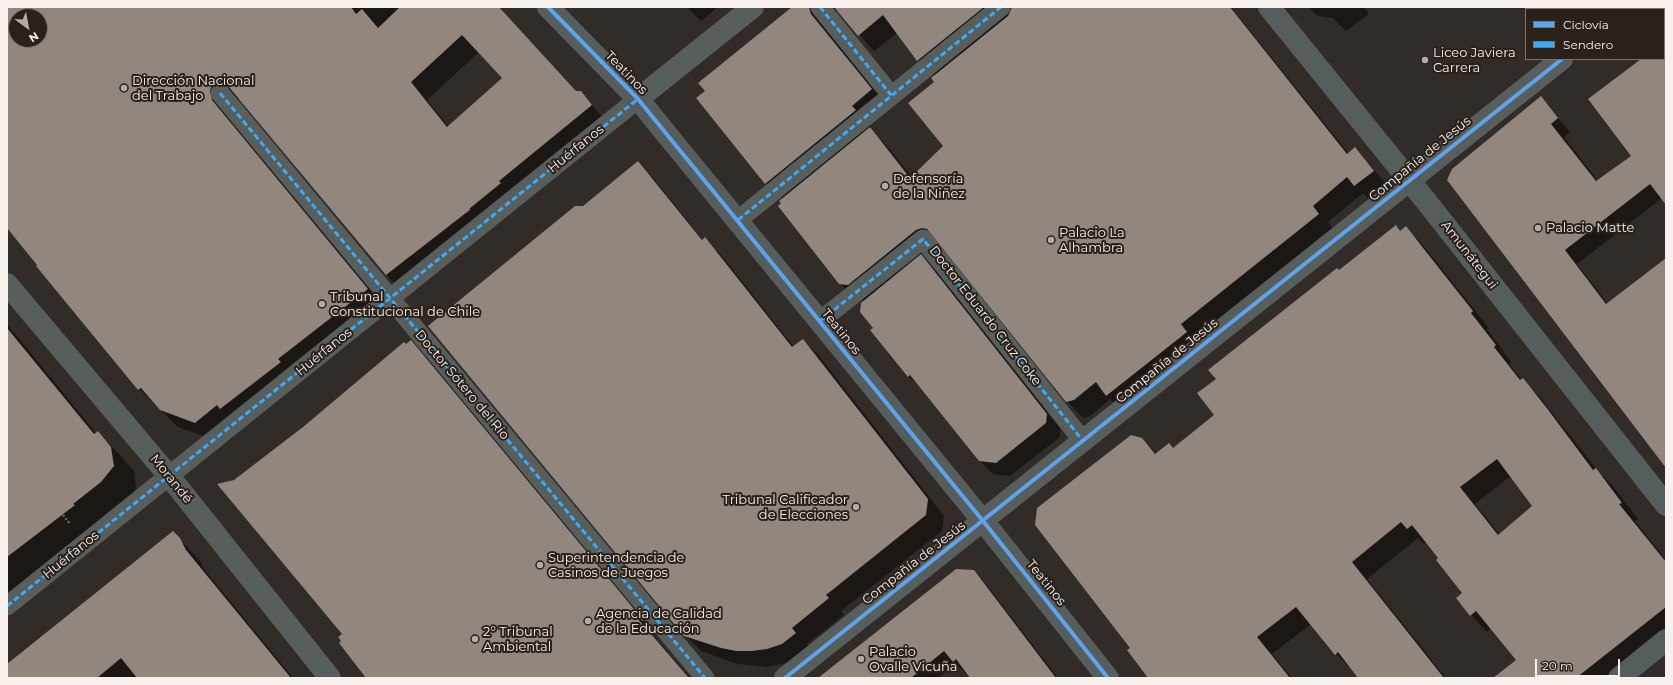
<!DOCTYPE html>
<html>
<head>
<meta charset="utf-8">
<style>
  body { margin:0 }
  #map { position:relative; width:1673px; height:685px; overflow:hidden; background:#312c28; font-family:Montserrat,sans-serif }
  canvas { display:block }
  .frame { position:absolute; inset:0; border:8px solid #f7f0ec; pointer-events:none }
  .legend { position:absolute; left:1525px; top:8px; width:140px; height:52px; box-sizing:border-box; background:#2b211b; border:1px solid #7d746f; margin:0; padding:5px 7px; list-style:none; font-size:12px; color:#f7f0ec }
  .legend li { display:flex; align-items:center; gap:8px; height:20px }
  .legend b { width:20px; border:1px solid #7d746f }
  .north { position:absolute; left:8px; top:8px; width:40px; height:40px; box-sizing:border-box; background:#2b211b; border:1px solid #7d746f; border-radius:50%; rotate:148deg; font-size:11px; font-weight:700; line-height:16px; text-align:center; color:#f7f0ec }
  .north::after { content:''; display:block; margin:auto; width:14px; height:18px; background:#b2aba7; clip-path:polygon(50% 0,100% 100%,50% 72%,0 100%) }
  .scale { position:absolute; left:1535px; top:659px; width:85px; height:18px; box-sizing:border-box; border:2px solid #f7f0ec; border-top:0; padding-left:5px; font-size:12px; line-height:14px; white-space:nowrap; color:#f7f0ec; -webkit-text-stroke:3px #2b211b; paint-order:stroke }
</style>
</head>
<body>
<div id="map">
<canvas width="1673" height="685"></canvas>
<div class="frame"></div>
<ul class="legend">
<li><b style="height:5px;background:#60a3ed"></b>Ciclovía</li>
<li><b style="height:5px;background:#3fa9f5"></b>Sendero</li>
</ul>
<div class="north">N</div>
<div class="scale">20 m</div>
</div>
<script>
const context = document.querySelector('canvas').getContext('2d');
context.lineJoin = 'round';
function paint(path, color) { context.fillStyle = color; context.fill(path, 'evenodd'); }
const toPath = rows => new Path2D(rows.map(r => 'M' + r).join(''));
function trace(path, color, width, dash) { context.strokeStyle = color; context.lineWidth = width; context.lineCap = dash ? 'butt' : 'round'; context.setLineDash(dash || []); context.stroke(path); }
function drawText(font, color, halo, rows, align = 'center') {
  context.font = font + ' Montserrat,sans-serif'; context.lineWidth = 4; context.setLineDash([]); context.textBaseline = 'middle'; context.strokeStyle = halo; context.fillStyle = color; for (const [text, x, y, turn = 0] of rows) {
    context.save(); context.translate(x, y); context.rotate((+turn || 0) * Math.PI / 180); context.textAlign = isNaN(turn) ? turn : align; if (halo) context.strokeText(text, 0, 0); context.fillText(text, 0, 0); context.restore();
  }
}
paint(toPath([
  [7,7,499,7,577,92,580,92,608,123,403,292,386,275,241,99,231,101,226,107,228,118,384,307,212,439,178,427,139,389,7,226],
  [16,16,40,16,40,40,16,40],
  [479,52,503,78,449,127,427,100],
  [687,7,718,7,701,21],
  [807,7,811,7,889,107,869,123,872,128,870,129,886,145,912,177,944,146,935,76,918,60,897,33,874,51,841,14,831,7,1231,7,1349,154,1355,149,1389,187,1371,201,1363,193,1328,222,1334,230,1123,411,1110,399,1090,416,1083,418,1067,401,941,244,932,246,921,255,935,269,1060,428,1060,437,1010,476,993,474,979,460,923,389,909,377,872,330,874,329,865,300,856,300,840,283,783,203,783,199,766,183],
  [1308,7,1364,7,1369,14,1346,31,1333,18,1318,16],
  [1650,7,1666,7,1666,203,1662,198,1577,264,1608,304,1666,260,1666,466,1448,180,1540,98,1570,132,1564,137,1598,181,1633,156,1643,59,1664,59,1664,9,1648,9],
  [638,163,654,179,703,240,705,239,721,255,794,347,803,340,819,356,944,516,942,531,841,611,844,615,807,644,811,649,798,660,768,667,737,664,701,651,685,635,583,207],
  [1396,226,1401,232,1406,228,1422,244,1489,328,1487,329,1511,362,1509,364,1522,380,1539,396,1597,470,1612,485,1638,519,1635,521,1666,560,1666,638,1614,678,1495,678,1517,660,1491,628,1487,632,1471,615,1457,598,1463,593,1427,542,1424,544,1418,538,1367,579,1446,678,1360,678,1336,654,1311,624,1272,654,1292,678,1149,678,1141,439,1157,454,1174,449,1216,415,1217,379,1340,271],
  [1511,476,1534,506,1500,535,1475,504],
  [7,324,96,433,98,432,120,455,134,471,136,489,129,499,7,598],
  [411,342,425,356,656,634,650,632,690,678,368,678,342,641,343,634,234,481],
  [173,532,201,562,203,568,293,678,7,678,7,665],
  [974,571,986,584,1058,678,971,678,956,664,938,678,820,678]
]), '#0007');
paint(toPath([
  [7,7,351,7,356,14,362,9,378,28,400,7,499,7,576,91,581,91,592,105,499,181,501,183,469,209,471,209,386,275,228,86,223,83,213,84,210,90,212,100,368,289,278,359,281,362,220,409,217,405,195,423,160,410,141,388,138,390,36,266,37,265,7,228],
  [16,16,40,16,40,40,16,40],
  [462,35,502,78,447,127,411,82],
  [792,7,809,7,811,14,872,89,852,106,856,110,765,184,696,98,705,91,698,83],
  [834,7,984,7,917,61,883,15,858,36],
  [1012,7,1230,7,1347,154,1355,147,1374,171,1354,186,1347,177,1313,206,1319,214,1181,324,1187,332,1106,396,1096,382,1074,400,1066,402,927,229,922,228,916,230,848,285,839,284,778,206,781,203,779,201,870,127,910,178,943,146,908,103,934,82,931,78,1008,16],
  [1641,59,1666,59,1666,205,1650,184,1565,250,1606,304,1666,258,1666,468,1447,180,1452,169,1541,96,1558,118,1551,124,1596,181,1631,156,1588,99],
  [638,161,702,240,705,237,792,347,803,339,928,499,926,515,826,595,829,598,792,628,796,633,782,644,767,649,752,651,736,651,721,648,684,636,428,326,575,206,583,206],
  [1396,225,1400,231,1406,226,1431,258,1473,311,1471,313,1496,345,1494,347,1520,380,1523,378,1546,407,1593,470,1596,468,1622,503,1619,504,1666,562,1666,607,1576,678,1493,678,1516,660,1476,611,1470,616,1456,598,1462,593,1436,560,1438,558,1412,525,1407,529,1401,522,1352,562,1444,678,1358,678,1338,652,1335,655,1296,607,1257,637,1290,678,1148,678,1127,650,1130,648,1035,525,1037,508,1131,435,1142,438,1155,454,1169,443,1173,448,1214,415,1197,393,1216,379,1208,370,1337,268,1339,270],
  [1497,459,1532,506,1498,535,1460,487],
  [921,254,1047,414,1046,423,996,463,979,461,910,375,908,377,870,330,873,328,860,312,861,303],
  [7,328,94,434,98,431,111,447,114,466,101,482,73,504,75,505,7,557],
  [411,340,644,621,638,619,689,678,366,678,339,643,341,641,338,637,342,634,217,484,234,480,303,427,404,342,406,344],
  [173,531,180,538,186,550,291,678,137,678,121,658,97,678,7,678,7,664],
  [956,569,974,570,1056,678,970,678,956,659,953,662,944,651,911,678,818,678]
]), '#91877f');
trace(toPath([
  [63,515,70,524]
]), '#676968', 2.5, [2, 2]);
trace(toPath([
  [820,7,891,95],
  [220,93,705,678],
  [738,220,1001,7],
  [820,321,923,239,1083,441],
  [7,606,638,99]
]), '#575e5c', 19);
trace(toPath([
  [1624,9,1627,7],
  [638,99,753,7],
  [785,678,1562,59]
]), '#575e5c', 22);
trace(toPath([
  [7,284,169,476,330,678]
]), '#575e5c', 22);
trace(toPath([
  [548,7,638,99,673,142,983,521,1108,678],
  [1269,7,1426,201,1666,505],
  [1619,678,1666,640]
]), '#565e5d', 22);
trace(toPath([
  [820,7,891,95],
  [220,93,705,678],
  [738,220,1001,7],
  [820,321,923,239,1083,441],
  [7,606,638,99]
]), '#3fa9f5', 3, [6, 3]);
trace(toPath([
  [548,7,638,99,673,142,983,521,1108,678],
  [785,678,1562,59]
]), '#60a3ed', 4);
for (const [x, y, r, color] of [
  [1425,60,4,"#b2aba7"],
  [124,88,4,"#b2aba7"],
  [885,186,4,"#b2aba7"],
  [1538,228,4,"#b2aba7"],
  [1051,240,4,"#b2aba7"],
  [322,304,4,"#b2aba7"],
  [856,507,4,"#b2aba7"],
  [540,565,4,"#b2aba7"],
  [588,621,4,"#b2aba7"],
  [475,639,4,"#b2aba7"],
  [861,659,4,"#b2aba7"]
]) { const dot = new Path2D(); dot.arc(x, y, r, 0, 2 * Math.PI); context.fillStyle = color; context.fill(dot); trace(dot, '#2b211b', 1.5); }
drawText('13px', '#f7f0ec', '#2b211b', [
  ["Liceo Javiera",1433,53],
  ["Carrera",1433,68],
  ["Dirección Nacional",132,81],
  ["del Trabajo",132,96],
  ["Defensoría",893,179],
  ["de la Niñez",893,194],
  ["Palacio Matte",1546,228],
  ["Palacio La",1059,233],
  ["Alhambra",1059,248],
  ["Tribunal",330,297],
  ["Constitucional de Chile",330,312],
  ["Tribunal Calificador",848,500,"right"],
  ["de Elecciones",848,515,"right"],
  ["Superintendencia de",548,558],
  ["Casinos de Juegos",548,573],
  ["Agencia de Calidad",596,614],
  ["de la Educación",596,629],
  ["2° Tribunal",483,632],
  ["Ambiental",483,647],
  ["Palacio",869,652],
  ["Ovalle Vicuña",869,667]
], 'left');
drawText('13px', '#f7f0ec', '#2b211b', [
  ["Teatinos",626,73,46],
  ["Huérfanos",576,149,-39],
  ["Compañía de Jesús",1420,159,-39],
  ["Amunátegui",1469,255,52],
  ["Doctor Eduardo Cruz Coke",985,316,52],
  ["Teatinos",841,332,51],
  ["Huérfanos",324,352,-39],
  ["Compañía de Jesús",1167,361,-39],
  ["Doctor Sótero del Río",462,385,50],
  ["Morandé",171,479,51],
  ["Huérfanos",71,555,-39],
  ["Compañía de Jesús",914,563,-38],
  ["Teatinos",1046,583,51]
]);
</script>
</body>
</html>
